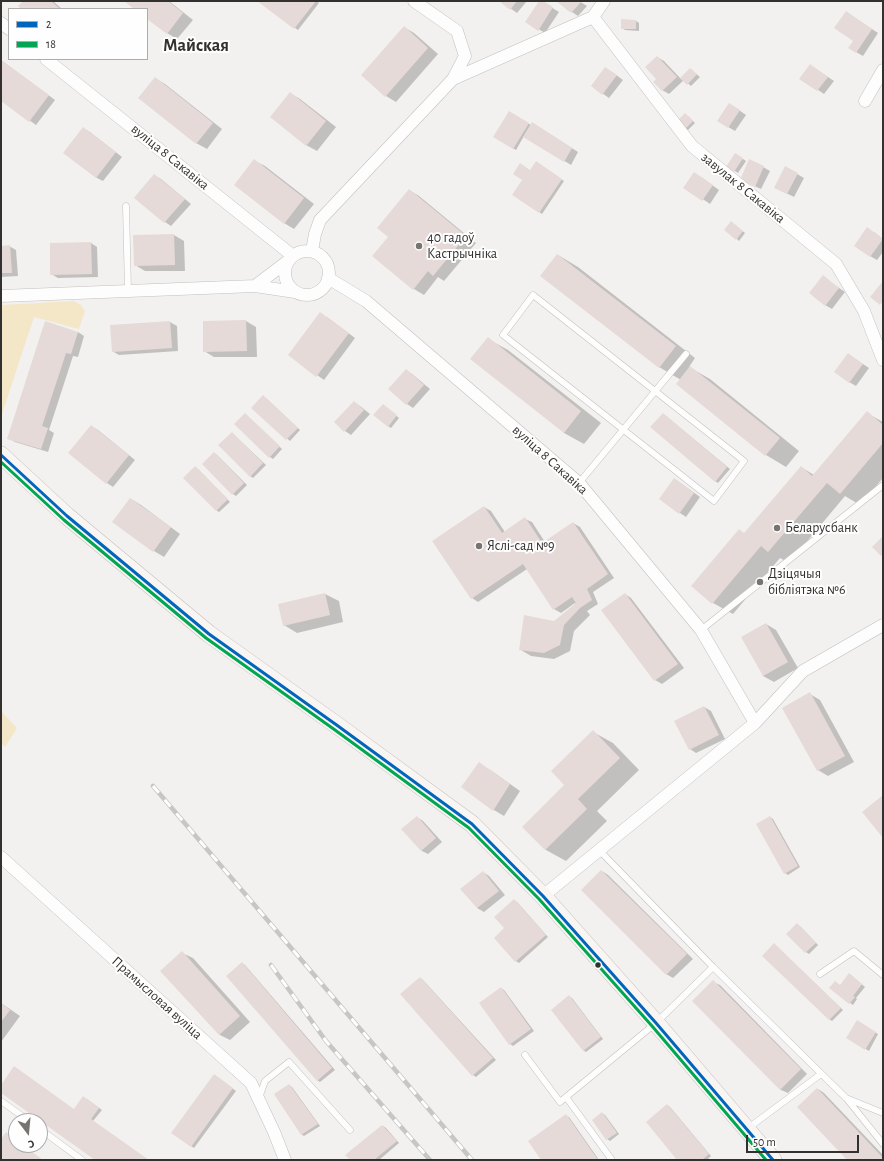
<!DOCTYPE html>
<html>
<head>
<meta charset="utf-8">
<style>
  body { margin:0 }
  #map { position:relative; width:884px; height:1161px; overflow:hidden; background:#f3f1ef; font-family:"Alegreya Sans",sans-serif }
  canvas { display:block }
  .frame { position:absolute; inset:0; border:2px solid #333130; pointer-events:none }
  .legend { position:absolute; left:8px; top:8px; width:140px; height:52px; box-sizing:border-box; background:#fefefe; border:1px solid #adacac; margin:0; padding:5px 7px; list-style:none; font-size:12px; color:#333130 }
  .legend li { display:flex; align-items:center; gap:8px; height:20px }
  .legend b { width:20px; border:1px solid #adacac }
  .north { position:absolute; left:8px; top:1113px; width:40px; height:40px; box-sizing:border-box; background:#fefefe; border:1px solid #adacac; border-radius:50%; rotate:164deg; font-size:11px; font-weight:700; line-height:16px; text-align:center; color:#333130 }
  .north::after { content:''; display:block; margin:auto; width:14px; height:18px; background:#767473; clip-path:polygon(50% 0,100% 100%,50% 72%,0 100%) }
  .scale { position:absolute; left:746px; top:1135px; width:113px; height:18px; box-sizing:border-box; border:2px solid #333130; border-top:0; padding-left:5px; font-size:12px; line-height:14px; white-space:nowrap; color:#333130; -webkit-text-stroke:3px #fefefe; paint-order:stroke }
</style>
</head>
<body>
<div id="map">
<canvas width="884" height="1161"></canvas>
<div class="frame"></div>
<ul class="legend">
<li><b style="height:5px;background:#0065bd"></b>2</li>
<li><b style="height:5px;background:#00a651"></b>18</li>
</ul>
<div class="north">С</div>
<div class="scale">50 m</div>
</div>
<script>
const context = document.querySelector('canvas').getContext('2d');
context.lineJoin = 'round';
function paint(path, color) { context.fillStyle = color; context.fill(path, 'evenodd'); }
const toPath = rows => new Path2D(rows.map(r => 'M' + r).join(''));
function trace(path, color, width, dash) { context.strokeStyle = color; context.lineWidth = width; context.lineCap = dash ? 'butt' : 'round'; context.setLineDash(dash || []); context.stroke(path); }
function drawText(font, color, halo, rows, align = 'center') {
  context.font = font + ' "Alegreya Sans",sans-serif'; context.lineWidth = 4; context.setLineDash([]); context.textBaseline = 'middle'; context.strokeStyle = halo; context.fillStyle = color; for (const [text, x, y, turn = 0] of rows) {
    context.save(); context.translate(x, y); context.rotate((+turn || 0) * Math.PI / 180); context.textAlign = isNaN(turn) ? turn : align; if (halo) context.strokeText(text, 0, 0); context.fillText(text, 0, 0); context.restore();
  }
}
paint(toPath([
  [74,301,81,305,85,311,79,329,34,317,1,417,1,305],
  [1,711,17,728,5,747,1,743]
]), '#f4e7c8');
paint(toPath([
  [24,1,53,1,62,9,23,9],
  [127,1,169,1,193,20,177,39,167,33,147,18,147,9,136,9],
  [259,1,316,1,319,3,298,30],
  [500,1,527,1,517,13],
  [541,1,559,12,545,33,527,22],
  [558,1,571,1,573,3,574,1,579,1,587,6,578,16,572,12],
  [846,12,878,33,863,56,856,52,855,40],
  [622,20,636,21,639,23,639,31,625,30,622,28],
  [404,27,414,33,438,54,396,102,386,96],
  [657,57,664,61,681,79,690,69,700,77,691,86,684,80,669,94,662,90],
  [1,60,55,100,36,125,1,100],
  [810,65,834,81,824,94,801,78],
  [612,72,623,80,609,98,592,86],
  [155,78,165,84,222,129,207,149,196,143],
  [290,93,300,99,336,127,317,151,306,145],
  [736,108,746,115,735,131,718,121],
  [509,112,531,125,539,127,578,152,571,165,524,136,516,150,494,137],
  [688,116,695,123,687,131,685,129],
  [83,128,90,132,122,157,103,181,97,178,64,153],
  [735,154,746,161,738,173,727,166],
  [255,161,265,166,314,204,294,229,284,223],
  [536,163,564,181,542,214,514,195],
  [763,167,770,171,761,189,748,183],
  [797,174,804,178,794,197,782,191],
  [154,175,161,179,191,204,171,226,165,222,135,197],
  [701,177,719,190,710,204,685,187],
  [409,190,419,196,476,243,444,281,438,277,424,295,414,289,373,256,389,237],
  [734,224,745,233,739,241,737,239],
  [874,232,883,239,883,252,877,260,870,256],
  [174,235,184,241,185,271,145,271,135,265,134,236],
  [91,243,97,247,98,277,58,278,51,274],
  [9,246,16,250,18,276,1,277,1,247],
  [558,255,578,267,695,358,689,367,710,379,799,451,786,467,766,455,677,384,681,380,659,367],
  [823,277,845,292,832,309,825,305],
  [327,317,355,338,324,380,289,355],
  [246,321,256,327,257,357,214,357,204,351,204,322],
  [170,322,177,326,178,351,119,355,112,351],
  [78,332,84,336,78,357,73,356,49,430,54,433,48,452,15,442,8,438],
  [488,339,508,350,601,423,584,444,564,433],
  [848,354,869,368,856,386,849,382],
  [406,370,412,374,430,389,413,408,407,404],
  [266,398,300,430,290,441,253,408],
  [354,402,360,406,370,414,351,435,345,431],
  [386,407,399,418,391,428,388,426],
  [867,413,883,422,883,478,860,505,845,496,789,563,780,558,733,614,713,603,739,530,745,534,801,467,814,475],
  [245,414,282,449,273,459,270,457],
  [666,416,730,469,718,483,715,481],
  [91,426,98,430,135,460,113,487,107,483],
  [232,433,266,465,253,478,250,476],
  [214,453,217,455,247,485,236,496,233,494,203,464],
  [195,467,198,469,230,502,219,512,216,510],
  [675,479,700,497,686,517,680,513],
  [131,499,141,505,180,534,164,557,154,551],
  [484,507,491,511,505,532,525,519,532,522,545,542,573,523,580,527,614,578,593,592,598,604,587,611,590,615,574,631,570,651,554,659,531,656,521,650,576,604,575,603,561,613,554,609,527,569,478,602,472,598],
  [325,594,339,601,343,622,297,633,284,625],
  [625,594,631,598,684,668,662,684,655,680],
  [766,624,776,630,798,668,774,682,763,676],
  [810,694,820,700,854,762,828,776,818,770],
  [704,707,711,711,725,739,696,753,690,749],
  [593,732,613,743,639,770,597,811,607,821,566,861,546,850,523,827,566,785],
  [489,769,520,791,504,816,494,810,462,787],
  [417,817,423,821,442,842,428,854,422,851,402,829],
  [770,817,773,819,800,867,788,875,785,873],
  [602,871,608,875,693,959,673,978,666,974],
  [483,872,489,876,505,895,484,912,477,908],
  [514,900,517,902,548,937,519,963,516,961,506,928],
  [800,926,818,945,809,954,806,952],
  [774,944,843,1010,832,1021,829,1019],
  [182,953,193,958,250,1022,230,1040,220,1035,161,971],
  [242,963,245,965,335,1070,320,1082,317,1080],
  [852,976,865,987,856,998,857,999,853,1005,830,988,840,986],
  [420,978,423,980,496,1060,476,1077,473,1075,402,994],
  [713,982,720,985,807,1074,788,1093,781,1090,693,1001],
  [501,988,504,990,534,1031,513,1046,510,1044],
  [569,997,572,998,603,1039,586,1052,583,1050],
  [1,1003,20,1016,1,1042],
  [858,1022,878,1034,869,1051,848,1038],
  [215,1075,236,1091,194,1148,172,1133],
  [289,1085,292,1087,320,1126,304,1136,301,1134],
  [1,1086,75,1110,87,1099,102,1110,93,1121,148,1160,97,1160,1,1092],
  [818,1089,824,1093,883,1155,883,1160,848,1160],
  [667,1105,670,1107,711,1156,707,1160,679,1160],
  [602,1113,605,1115,619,1134,610,1141,607,1139],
  [566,1116,569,1117,599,1160,543,1160],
  [383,1126,386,1128,399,1143,379,1160,351,1160]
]), '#0003');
paint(toPath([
  [23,1,51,1,60,9,21,9,18,6],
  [124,1,168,1,183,13,167,34,147,19,147,9,134,9],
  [257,1,316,1,294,29],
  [499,1,517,1,510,10],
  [539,1,543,1,553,7,538,31,525,22],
  [556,1,570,1,572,2,573,1,580,1,581,2,571,13],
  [846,11,872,29,856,53,848,48,853,41,834,28],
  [621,19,636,20,636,29,621,29],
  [404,26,428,48,385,97,361,75],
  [657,56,677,77,662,91,653,82,656,79,645,67],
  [1,60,49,95,29,122,1,101],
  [810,64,828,77,817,91,799,79],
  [605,67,617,75,602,95,591,86],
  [690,68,697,74,687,85,680,78],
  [155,77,213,123,196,144,138,98],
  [290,92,326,121,306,146,270,117],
  [729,103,740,110,728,128,717,121],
  [509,111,529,123,513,149,493,137],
  [685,113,693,121,684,130,676,122],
  [532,122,572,148,564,162,523,137],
  [83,127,116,152,96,178,63,153],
  [735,153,743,158,734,172,726,167],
  [254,159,304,198,284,224,234,185],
  [749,159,764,166,755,187,740,180],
  [536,161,562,179,539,213,512,195,522,180,513,174,520,163,530,170],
  [785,166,798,173,787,194,774,188],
  [694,172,713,185,702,201,683,188],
  [154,174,185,199,164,223,134,198],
  [409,189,466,236,433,276,428,271,413,290,372,256,388,237,377,228],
  [731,221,743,231,736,240,724,230],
  [867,227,883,239,870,257,854,246],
  [174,234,175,265,134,266,133,235],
  [91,242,92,274,50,275,50,243],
  [10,245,12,273,1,273,1,246],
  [557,254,676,346,659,368,540,276],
  [823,275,839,288,825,306,809,293],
  [883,281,883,301,880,305,870,297],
  [320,312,349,333,316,377,288,355],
  [246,320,247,351,203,352,203,321],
  [45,321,78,332,71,354,66,353,42,426,48,428,41,449,7,439],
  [170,321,172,348,112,352,110,325],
  [488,337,581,411,564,433,470,359],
  [848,353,863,364,849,383,834,372],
  [690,366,780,438,765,456,676,384],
  [406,369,424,385,406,405,388,389],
  [263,395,298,428,286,440,251,408],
  [354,401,364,410,344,432,334,422],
  [383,404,397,415,388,427,373,415],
  [867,411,883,425,883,443,840,494,827,483,768,552,761,546,712,604,691,586,739,529,744,533,801,466,812,476],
  [245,413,280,446,269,458,234,424],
  [663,413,727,467,715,482,650,427],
  [91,425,129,455,106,484,68,453],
  [232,432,263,463,250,477,218,445],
  [214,452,244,483,232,495,202,464],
  [195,466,228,499,216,511,183,478],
  [674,478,694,493,679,514,659,499],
  [130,498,171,527,153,552,112,522],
  [484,506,502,533,525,517,542,543,573,522,608,574,587,589,592,600,580,608,564,625,560,645,544,653,519,650,524,615,554,621,576,603,572,597,553,610,523,564,471,599,432,541],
  [883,536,883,554,881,556,872,547],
  [325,593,330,615,283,626,278,604],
  [625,593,678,664,654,681,601,610],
  [766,623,788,662,763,676,741,637],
  [810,692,845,756,817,771,782,708],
  [704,706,719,735,689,750,674,721],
  [593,730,620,758,578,799,587,809,545,850,522,827,564,785,551,771],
  [479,762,510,784,493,811,461,787],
  [883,795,883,838,862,812],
  [417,816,436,838,421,851,401,829],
  [770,816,798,866,784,874,756,824],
  [601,870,687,954,666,975,581,890],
  [483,871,499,891,477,908,460,889],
  [514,899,546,935,515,962,494,938,504,928,494,917],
  [797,923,816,943,805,953,786,934],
  [774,943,841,1008,829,1020,762,956],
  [182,951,240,1016,219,1035,160,971],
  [242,962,332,1068,317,1081,226,976],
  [849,973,862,984,853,996,855,997,849,1004,829,988,835,981,840,985],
  [420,977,493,1058,472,1076,400,994],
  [713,980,801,1069,780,1090,692,1001],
  [501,987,531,1029,509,1045,479,1003],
  [569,995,601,1037,583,1051,551,1010],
  [1,1003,10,1010,1,1022],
  [857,1020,876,1032,865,1050,846,1038],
  [14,1066,74,1109,83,1096,99,1108,91,1119,149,1160,95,1160,1,1093,1,1085],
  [214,1074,233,1088,191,1147,171,1133],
  [289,1084,318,1124,301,1135,274,1094],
  [817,1088,883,1158,883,1160,847,1160,797,1107],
  [667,1104,709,1154,702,1160,677,1160,646,1122],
  [602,1112,617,1133,606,1140,592,1120],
  [566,1114,598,1160,541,1160,528,1141],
  [382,1125,397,1141,374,1160,350,1160,345,1155],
  [6,1132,16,1140,16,1145,23,1145,43,1160,1,1160,1,1139]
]), '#e5dad7');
const lane = toPath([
  [126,206,128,291],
  [533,295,744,461,714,501,503,335,533,295],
  [579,483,686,354],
  [701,630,883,485],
  [599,850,713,967],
  [820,974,854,951,883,975],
  [525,1055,560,1102,656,1023,713,967,846,1098,883,1113],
  [566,1097,612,1160],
  [259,1098,265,1081,289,1062,350,1130],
  [847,1099,883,1144],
  [1,1101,29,1121],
  [40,1129,82,1160],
  [747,1129,821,1074]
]);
const street = toPath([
  [414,1,457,31,465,56,453,79],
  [593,17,692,146,836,264,864,311,883,360],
  [593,17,604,1],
  [1,23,9,29],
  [46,59,293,256],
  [865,101,883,70],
  [312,251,315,234,320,220,453,79,593,17],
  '285 273a22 22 0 1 1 44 0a22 22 0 1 1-44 0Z',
  [328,278,366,301,579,483,701,630,755,723],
  [255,286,288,261],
  [1,296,255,286,295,292],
  [1,857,251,1083,274,1132,285,1160],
  [543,896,755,723,803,671,883,625]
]);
const secondary = toPath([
  [1,455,67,516,209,634,338,726,472,824,543,896,656,1023,773,1160]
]);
trace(lane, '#c2c0be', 7);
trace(street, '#c2c0be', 13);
trace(secondary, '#c2c0be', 18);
trace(lane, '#fdfdfd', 6);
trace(street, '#fdfdfd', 12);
trace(secondary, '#f8f5f2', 17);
const rail = toPath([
  [153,786,472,1160],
  [271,965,326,1041,430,1160]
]);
trace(rail, '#c6c6c5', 4.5);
trace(rail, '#fefefe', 3, [9]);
trace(toPath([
  [1,455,67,516,209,634,338,726,472,824,543,896,656,1023,773,1160]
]), '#0065bd', 3);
trace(toPath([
  [1,462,64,520,206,638,335,730,469,828,539,899,652,1026,766,1160]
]), '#00a651', 3);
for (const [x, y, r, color] of [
  [419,246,4,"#767473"],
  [777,528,4,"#767473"],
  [479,546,4,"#767473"],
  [760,582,4,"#767473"],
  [598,965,3.5,"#333130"]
]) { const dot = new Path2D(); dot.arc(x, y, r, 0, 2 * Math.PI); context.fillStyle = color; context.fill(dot); trace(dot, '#fefefe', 1.5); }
drawText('14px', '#333130', '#fefefe', [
  ["вуліца 8 Сакавіка",170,157,39],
  ["завулак 8 Сакавіка",743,188,39],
  ["вуліца 8 Сакавіка",550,460,42],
  ["Прамысловая вуліца",157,998,42]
]);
drawText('14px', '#333130', '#fefefe', [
  ["40 гадоў",427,238],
  ["Кастрычніка",427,254],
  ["Беларусбанк",785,528],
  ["Яслі-сад №9",487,546],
  ["Дзіцячыя",768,574],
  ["бібліятэка №6",768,590]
], 'left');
drawText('bold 18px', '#333130', '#fefefe', [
  ["Майская",196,46]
]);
</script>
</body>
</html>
